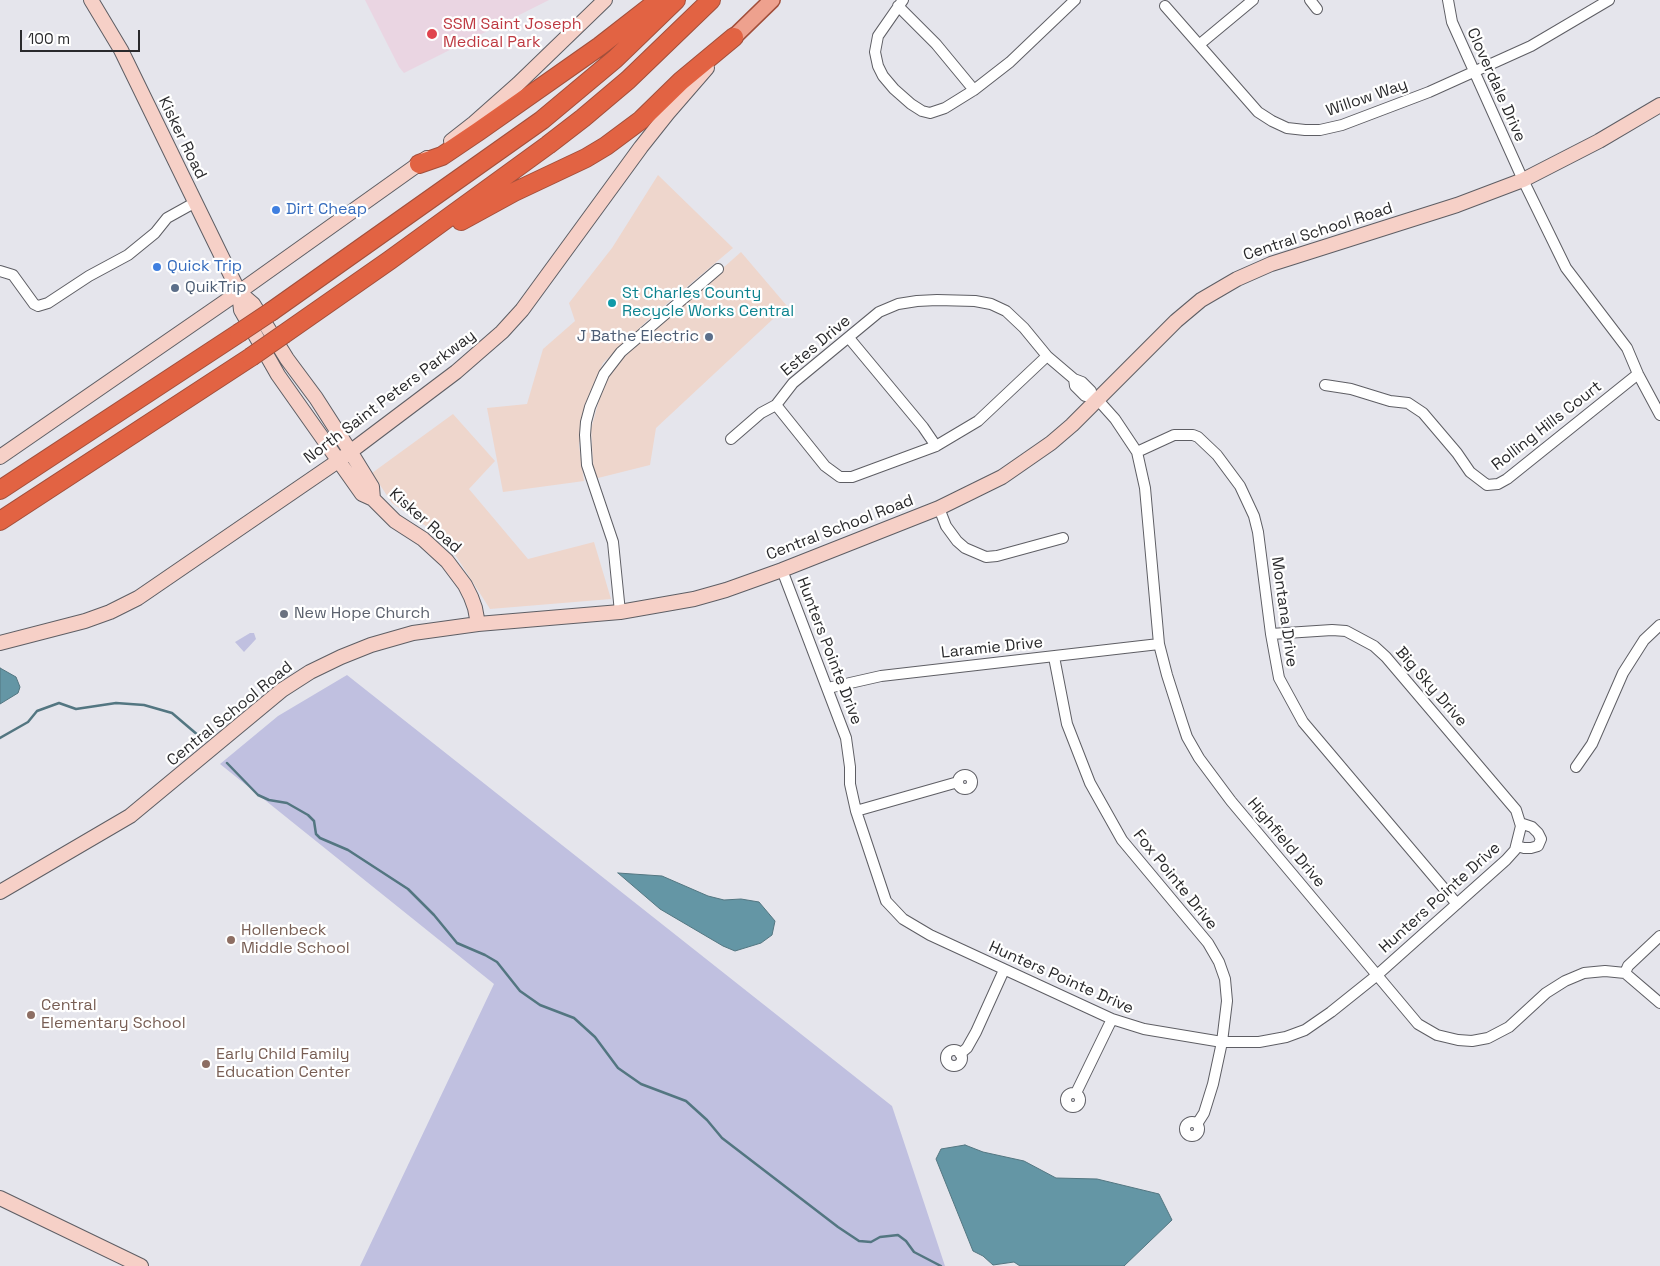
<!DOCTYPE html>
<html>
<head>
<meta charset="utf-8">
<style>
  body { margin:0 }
  #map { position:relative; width:1660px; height:1266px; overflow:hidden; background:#e5e5ec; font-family:"Space Grotesk",sans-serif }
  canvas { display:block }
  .scale { position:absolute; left:20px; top:30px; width:120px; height:22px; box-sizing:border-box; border:2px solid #2a2a2c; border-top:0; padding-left:6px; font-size:15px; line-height:18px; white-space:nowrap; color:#2a2a2c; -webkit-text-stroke:4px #fff; paint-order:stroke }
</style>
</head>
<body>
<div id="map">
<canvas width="1660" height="1266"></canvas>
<div class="scale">100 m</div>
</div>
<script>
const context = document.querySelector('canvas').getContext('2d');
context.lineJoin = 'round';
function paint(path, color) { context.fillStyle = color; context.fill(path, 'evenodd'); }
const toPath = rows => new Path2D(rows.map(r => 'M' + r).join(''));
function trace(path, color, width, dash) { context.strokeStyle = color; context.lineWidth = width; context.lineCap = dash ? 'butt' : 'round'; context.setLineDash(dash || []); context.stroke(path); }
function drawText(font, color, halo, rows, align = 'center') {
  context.font = font + ' "Space Grotesk",sans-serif'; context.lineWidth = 4.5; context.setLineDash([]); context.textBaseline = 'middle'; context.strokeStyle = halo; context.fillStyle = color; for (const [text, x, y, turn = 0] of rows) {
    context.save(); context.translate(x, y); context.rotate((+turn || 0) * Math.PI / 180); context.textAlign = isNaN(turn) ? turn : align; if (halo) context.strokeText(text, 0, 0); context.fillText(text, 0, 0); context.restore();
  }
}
paint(toPath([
  [658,175,733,248,650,318,603,363,585,404,579,445,584,481,503,492,487,408,527,404,543,349,575,321,569,303,612,248],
  [741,252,787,306,656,428,650,465,594,479,591,429,602,389,615,364],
  [453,414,495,461,469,489,528,559,594,542,611,599,490,609,445,539,392,503,372,473]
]), '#eed6cc');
paint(toPath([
  [365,0,549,0,404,73,399,67]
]), '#ead5e2');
paint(toPath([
  [250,633,254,633,256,639,244,652,235,642],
  [347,675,892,1106,945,1266,360,1266,494,984,220,764,278,716]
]), '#c0c0e0');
const water = toPath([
  [0,668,16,677,20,687,18,693,0,704,0,668],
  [618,873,662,876,708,896,724,900,741,899,759,902,775,921,772,935,761,943,735,951,723,946,660,909,618,873],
  [965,1145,983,1152,1024,1161,1056,1178,1097,1179,1159,1194,1172,1220,1124,1266,1020,1266,1014,1262,993,1265,983,1256,973,1251,936,1159,941,1149,965,1145]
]);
paint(water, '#6496a5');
trace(water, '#537681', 1);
trace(toPath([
  [0,738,28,722,37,711,59,703,76,709,116,703,144,705,172,713,199,736],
  [227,763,258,795,269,800,287,803,308,815,314,821,316,834,320,838,348,850,408,889,434,915,457,943,485,955,497,962,520,991,540,1005,574,1018,595,1037,618,1068,641,1084,686,1101,707,1120,722,1138,838,1227,859,1241,871,1242,880,1237,898,1235,906,1241,914,1252,941,1266]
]), '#537681', 2.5);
const street = toPath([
  [903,0,878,36,875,52,878,66,883,76,894,89,911,104,922,111,930,113,945,108,974,90,1010,62,1075,0],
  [1310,0,1317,9],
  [1448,0,1452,22,1523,180,1566,268,1627,348,1638,374,1660,415],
  [898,6,936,44,974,90],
  [1165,6,1258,112,1272,121,1287,128,1305,130,1320,130,1342,125,1429,92,1531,46,1609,0],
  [1200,44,1253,0],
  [0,271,13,275,34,304,38,306,48,303,89,276,128,255,155,233,167,218,194,203],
  [849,338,923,427,936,446],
  [1047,356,1024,328,1006,311,991,304,975,301,937,300,917,301,898,304,879,312,793,383,776,405,825,466,840,477,852,477,936,446,978,421,1047,356,1074,379,1082,382,1091,391,1091,396,1098,400,1115,419,1137,452,1145,488,1159,644,1167,675,1182,722,1187,737,1199,758,1231,801,1418,1024,1437,1035,1458,1040,1472,1041,1488,1038,1509,1027,1546,993,1565,981,1584,973,1605,971,1625,973,1660,1003],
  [1074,379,1075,386,1085,396,1091,396],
  [1325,385,1351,389,1390,401,1408,403,1423,413,1457,453,1470,472,1487,485,1498,484,1507,479,1638,374],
  [731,439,761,413,776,405],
  [1137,452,1174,435,1193,435,1198,437,1217,455,1240,486,1254,516,1258,532,1271,634,1279,678,1303,722,1457,904],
  [939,508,946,526,957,541,965,548,986,557,997,556,1063,538],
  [782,570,846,738,850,767,850,784,856,811,886,901,903,919,930,935,1112,1019,1144,1029,1222,1042,1259,1042,1286,1037,1305,1030,1331,1012,1376,976,1506,860,1515,850,1521,826,1516,810,1386,657,1374,646,1346,631,1332,630,1271,634],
  [620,612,613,542,587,465,585,435,586,422,590,407,604,374,621,352,718,269],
  [1054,657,1067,724,1090,783,1122,840,1208,943,1219,962,1225,979,1227,1001,1222,1042,1213,1084,1204,1113,1197,1124],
  [828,688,881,676,1159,644],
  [1576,767,1592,744,1623,673,1644,640,1660,625],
  '958 782a7 7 0 1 1 14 0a7 7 0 1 1-14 0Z',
  [856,811,958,782],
  [1517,846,1524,848,1531,848,1538,846,1541,839,1538,833,1532,827,1520,823],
  [1625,973,1628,966,1660,936],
  '946 1058a8 8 0 1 1 16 0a8 8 0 1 1-16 0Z',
  [960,1054,967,1048,976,1032,1004,970],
  '1066 1100a7 7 0 1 1 14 0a7 7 0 1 1-14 0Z',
  [1076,1093,1112,1019],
  '1185 1129a7 7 0 1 1 14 0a7 7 0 1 1-14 0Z'
]);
const secondary = toPath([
  [91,0,121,50,239,292,241,310,278,375,362,494,373,499,395,521,423,539,447,561,465,585,471,597,475,608,478,624],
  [451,141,474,123,518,84,605,0],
  [239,292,253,304,287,359,316,398,350,451,372,487,373,499],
  [0,457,239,292,427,158],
  [0,643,85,621,110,612,138,598,338,461,456,372,502,332,522,310,641,147,668,113,707,68],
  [0,892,130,816,282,690,310,672,341,657,371,645,413,633,478,624,620,612,694,599,726,590,782,570,939,508,1002,477,1051,443,1072,425,1176,321,1201,300,1237,279,1271,264,1457,205,1523,180,1599,141,1660,105],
  [0,1198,141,1266]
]);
const primary = toPath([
  [734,37,772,0]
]);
const highway = toPath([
  [419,164,442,156,479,131,600,46,659,0],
  [461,221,514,192,586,158,606,146,641,120,681,81,734,37],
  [272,311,542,120,615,59,676,0],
  [284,334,390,260,548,145,583,118,628,80,711,0],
  [0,490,239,333],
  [0,521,251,357]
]);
trace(street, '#5e5e64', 12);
trace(secondary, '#5e5e64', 16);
trace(primary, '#a24f3b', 18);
trace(highway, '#a24f3b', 20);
trace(street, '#fff', 10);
trace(secondary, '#f6d0c7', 14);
trace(primary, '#eea18e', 15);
trace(highway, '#e26343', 18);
const highwayBridge = toPath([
  [239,333,272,311],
  [251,357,284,334]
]);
trace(highwayBridge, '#a24f3b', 20, []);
trace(highwayBridge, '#e26343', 18);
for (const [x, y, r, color] of [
  [432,34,6,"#e0444e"],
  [276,210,5,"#3f7fe0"],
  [157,267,5,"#3f7fe0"],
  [175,288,5,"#5c6f8a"],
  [612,303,5,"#0f9aa8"],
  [709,337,5,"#5c6f8a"],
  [284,614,5,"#6b7280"],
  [231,940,5,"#8d6e63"],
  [31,1015,5,"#8d6e63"],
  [206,1064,5,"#8d6e63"]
]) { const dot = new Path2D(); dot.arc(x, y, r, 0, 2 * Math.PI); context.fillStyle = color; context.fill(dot); trace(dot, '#fff', 2); }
drawText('16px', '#be3a42', '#fff', [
  ["SSM Saint Joseph",443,25],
  ["Medical Park",443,43]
], 'left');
drawText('16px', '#2a2a2c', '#fff', [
  ["Cloverdale Drive",1496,85,66],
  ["Willow Way",1367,98,-19],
  ["Kisker Road",182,138,64],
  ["Central School Road",1318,232,-18],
  ["Estes Drive",816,346,-40],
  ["North Saint Peters Parkway",390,397,-37],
  ["Rolling Hills Court",1547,426,-38],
  ["Kisker Road",425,521,41],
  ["Central School Road",840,528,-21],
  ["Montana Drive",1284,612,82],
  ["Laramie Drive",992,648,-6],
  ["Hunters Pointe Drive",829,651,69],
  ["Big Sky Drive",1431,687,49],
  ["Central School Road",230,714,-39],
  ["Highfield Drive",1286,843,50],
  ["Fox Pointe Drive",1175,880,51],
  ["Hunters Pointe Drive",1440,898,-42],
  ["Hunters Pointe Drive",1061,978,24]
]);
drawText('16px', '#366cbe', '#fff', [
  ["Dirt Cheap",286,210],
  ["Quick Trip",167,267]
], 'left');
drawText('16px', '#4e5e75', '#fff', [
  ["QuikTrip",185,288],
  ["J Bathe Electric",699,337,"right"]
], 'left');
drawText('16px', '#0d838f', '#fff', [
  ["St Charles County",622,294],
  ["Recycle Works Central",622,312]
], 'left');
drawText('16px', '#5b616d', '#fff', [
  ["New Hope Church",294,614]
], 'left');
drawText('16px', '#785e54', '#fff', [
  ["Hollenbeck",241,931],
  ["Middle School",241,949],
  ["Central",41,1006],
  ["Elementary School",41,1024],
  ["Early Child Family",216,1055],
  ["Education Center",216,1073]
], 'left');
</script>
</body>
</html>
